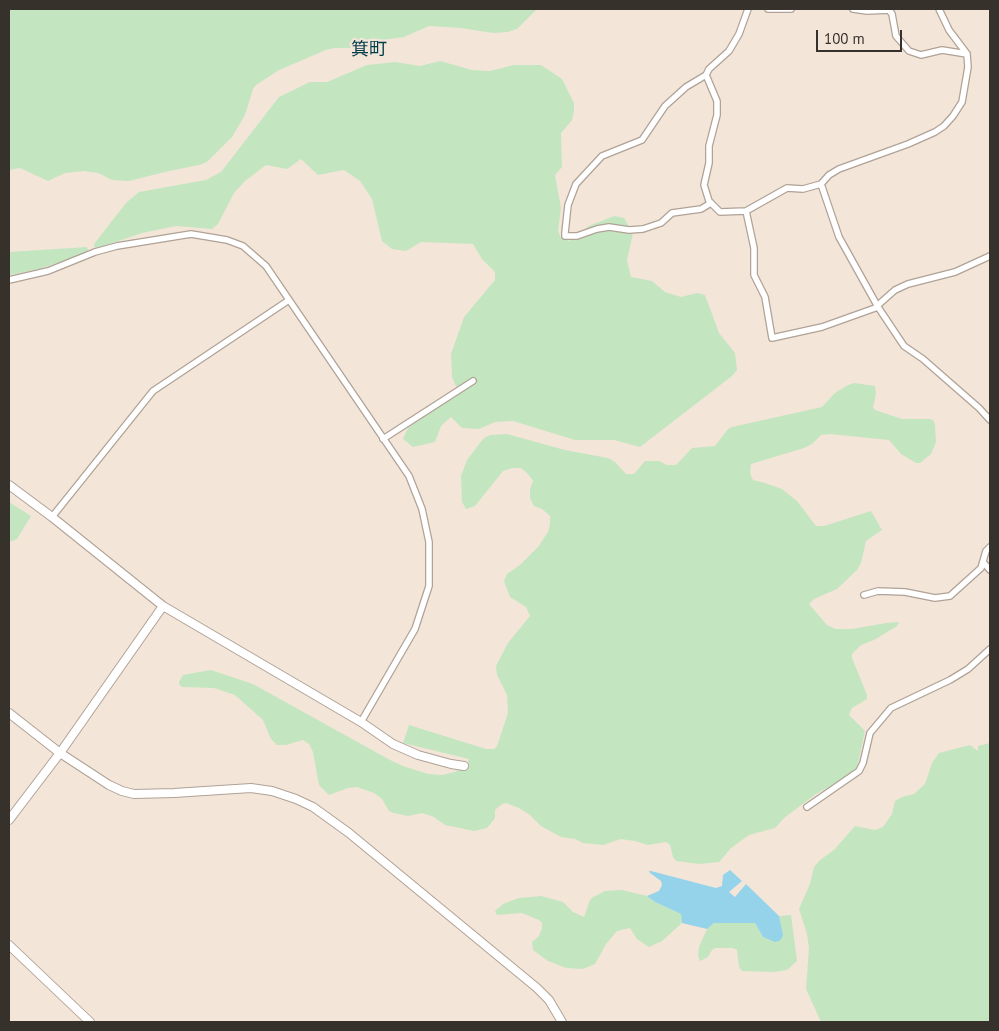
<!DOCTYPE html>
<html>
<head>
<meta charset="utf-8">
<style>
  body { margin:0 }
  #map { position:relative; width:999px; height:1031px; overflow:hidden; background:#f3e5d8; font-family:"PT Sans",sans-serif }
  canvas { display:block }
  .frame { position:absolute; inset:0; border:10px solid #37312c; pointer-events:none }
  .scale { position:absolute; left:816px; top:30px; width:86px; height:22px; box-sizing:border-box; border:2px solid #37312c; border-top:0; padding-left:6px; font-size:15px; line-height:18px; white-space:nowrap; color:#37312c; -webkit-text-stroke:4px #f3e5d8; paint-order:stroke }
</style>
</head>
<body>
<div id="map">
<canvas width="999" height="1031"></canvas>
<div class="frame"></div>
<div class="scale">100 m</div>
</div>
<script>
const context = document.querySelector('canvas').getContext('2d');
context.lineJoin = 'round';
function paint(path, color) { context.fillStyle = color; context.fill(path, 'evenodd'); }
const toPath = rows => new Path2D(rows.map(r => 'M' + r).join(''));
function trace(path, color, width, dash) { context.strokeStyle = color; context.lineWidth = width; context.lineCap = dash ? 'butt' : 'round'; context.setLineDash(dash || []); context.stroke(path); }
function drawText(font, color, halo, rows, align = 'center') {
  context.font = font + ' "PT Sans","Noto Sans JP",sans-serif'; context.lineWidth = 4.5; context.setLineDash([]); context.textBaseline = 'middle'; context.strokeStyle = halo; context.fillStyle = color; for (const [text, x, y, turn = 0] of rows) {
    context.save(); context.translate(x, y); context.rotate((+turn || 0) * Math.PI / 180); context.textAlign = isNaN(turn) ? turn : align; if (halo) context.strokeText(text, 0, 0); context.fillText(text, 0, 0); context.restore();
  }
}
paint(toPath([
  [9,9,537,9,517,29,508,32,493,33,461,28,429,26,404,37,383,40,362,48,334,48,326,50,279,70,256,85,253,89,245,115,232,137,207,162,199,165,169,171,129,181,112,180,98,173,84,171,65,173,48,181,20,168,9,170],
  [440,61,472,70,490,71,514,65,541,65,562,79,574,103,574,111,572,120,561,133,562,167,555,175,561,208,558,231,561,238,569,241,589,226,614,216,624,218,633,233,627,260,631,277,652,281,665,292,681,297,697,293,705,295,719,333,735,353,737,370,732,376,640,447,614,440,575,440,513,421,495,422,479,429,462,428,451,417,441,426,435,442,413,447,403,439,408,428,458,391,452,377,451,354,464,317,495,280,495,272,482,259,473,244,421,242,406,251,392,249,382,241,372,199,360,181,344,170,318,175,301,159,287,169,266,165,245,181,234,193,218,224,212,229,176,226,142,233,95,249,94,244,126,203,139,192,206,180,221,172,279,97,310,82,327,82,367,65,395,62,420,66],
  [87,247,88,251,69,259,39,269,9,275,9,252],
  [854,383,875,386,876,394,873,407,875,410,902,419,930,419,934,421,935,425,936,442,931,454,920,463,916,463,901,454,889,440,830,434,821,435,812,444,804,448,751,464,750,473,753,480,765,483,782,489,797,501,816,526,824,526,871,511,882,530,866,541,861,563,857,570,837,589,814,599,809,604,827,625,835,629,852,629,886,623,899,622,897,626,874,640,861,645,852,654,852,658,867,695,867,699,852,708,849,715,865,731,856,772,816,794,784,818,775,828,749,835,731,848,719,862,699,864,676,861,673,857,670,845,666,842,648,845,635,841,621,839,603,845,583,843,575,839,561,837,541,826,530,815,519,808,506,803,502,804,495,810,495,818,487,828,474,831,445,825,434,817,422,813,408,816,394,813,389,811,382,799,374,793,357,787,348,788,329,795,319,785,313,752,309,744,303,740,286,745,277,745,271,739,263,720,235,695,214,688,182,687,179,684,179,682,183,675,211,670,253,684,390,760,403,766,428,774,442,775,455,772,467,764,469,759,403,743,409,725,486,749,494,749,497,746,508,713,507,695,497,675,496,666,508,643,530,616,526,607,510,597,504,581,507,574,520,565,538,547,548,532,550,524,550,516,542,509,534,506,530,498,530,489,533,481,528,474,521,468,512,468,503,471,475,506,466,509,462,502,461,476,467,460,483,439,490,435,507,434,565,450,608,458,615,462,626,474,634,474,645,461,659,461,667,465,676,465,692,448,715,446,728,429,732,427,822,407,835,393,846,386],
  [9,502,31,516,17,539,9,542],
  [990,743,990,1022,821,1022,806,989,809,948,807,934,799,909,810,884,814,867,820,860,834,850,855,826,875,830,883,827,892,814,895,801,902,797,914,794,925,784,932,763,939,753,970,745,978,751,978,746],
  [622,890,647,896,655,902,681,914,682,923,662,941,649,947,637,939,630,928,617,931,606,944,595,964,583,969,566,968,548,961,533,950,532,942,539,936,542,928,542,923,539,920,522,913,497,915,495,911,503,904,519,898,541,896,563,902,573,912,584,917,590,900,593,897,605,891],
  [791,915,797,961,787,970,774,972,742,971,739,967,737,950,733,948,715,948,712,950,708,957,700,961,698,956,699,947,707,929,714,923,755,923,763,937,783,934,779,916]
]), '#c3e6c1');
paint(toPath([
  [730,870,742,881,729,892,735,897,746,884,779,916,783,934,782,938,779,941,775,942,763,937,755,923,714,923,707,929,682,923,681,914,655,902,647,896,659,891,662,885,661,881,650,873,649,871,651,871,716,888,722,886,723,875]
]), '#95d3ea');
const street = toPath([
  [748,9,739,34,729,51,709,69,706,75,717,101,717,115,709,146,709,163,704,185,709,201,720,212,746,211,787,188,803,189,821,184,829,175,839,169,908,144,935,132,944,126,953,116,962,102,968,67,967,54,949,30,939,9],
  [768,9,791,9],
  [853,9,867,11,889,10,892,14,896,36,909,51,921,55,942,50,967,54],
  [706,75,686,87,665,106,642,140,602,156,576,184,568,205,565,233,565,236,577,236,597,229,609,227,629,230,643,229,661,223,672,213,701,209,711,203],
  [821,184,839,237,878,307,904,346,923,359,979,408,990,420],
  [746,211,754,248,754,275,765,297,772,338,822,327,878,307],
  [9,280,48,271,95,252,117,246,191,234,227,240,243,246,266,266,409,476,422,509,429,542,429,586,415,629,361,722],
  [878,305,895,290,908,284,955,272,990,256],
  [383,439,473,381],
  [52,517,153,391,289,300],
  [983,562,990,570],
  [864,595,878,591,905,592,935,598,950,596,981,568,986,551,990,547],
  [807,807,859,771,863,763,870,733,891,708,950,680,968,669,990,649]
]);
const secondary = toPath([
  [9,485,52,517,163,606,361,722,393,744,418,755,451,764,464,766],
  [9,713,60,753,109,785,122,791,134,794,174,793,251,788,272,791,296,799,313,807,349,833,537,988,549,1000,562,1022],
  [9,820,60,753,163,606],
  [9,945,90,1022]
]);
trace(street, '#b0a296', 8);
trace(secondary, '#b0a296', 10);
trace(street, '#fff', 5.5);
trace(secondary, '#fff', 8);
drawText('18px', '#003d4a', '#f3e5d8', [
  ["箕町",369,50]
]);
</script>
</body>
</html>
